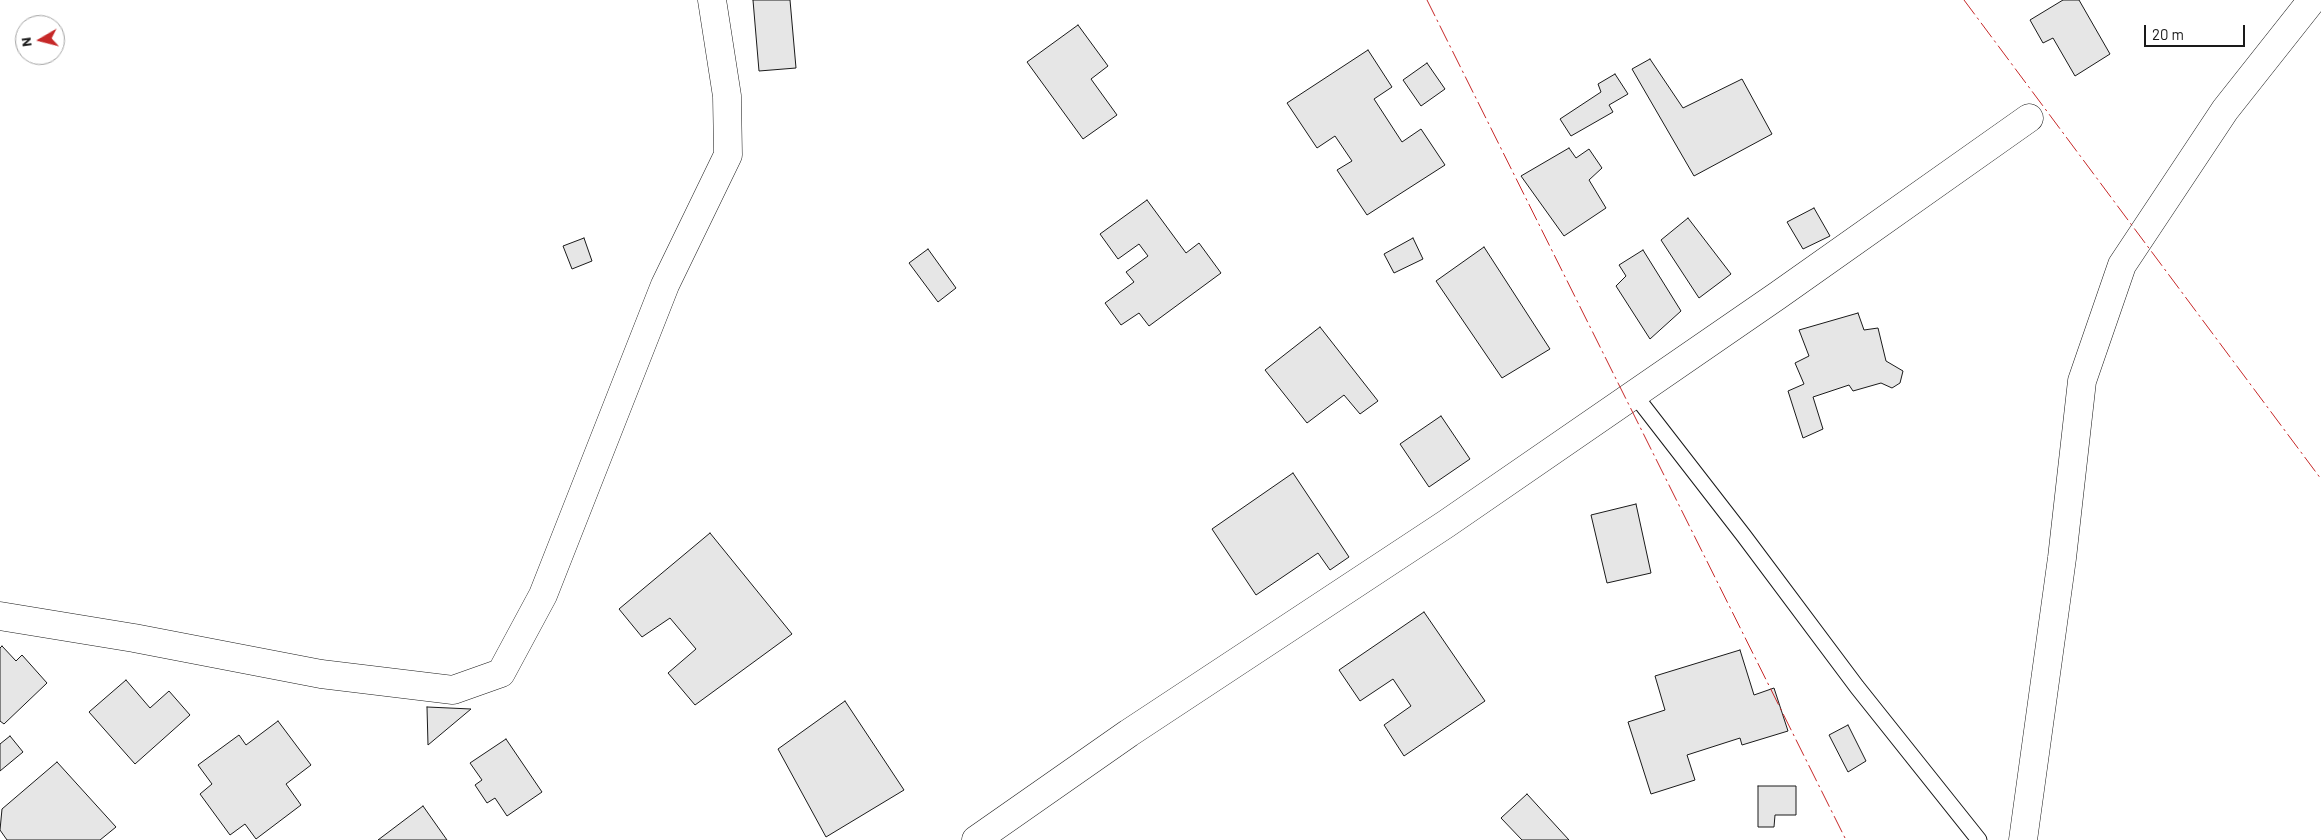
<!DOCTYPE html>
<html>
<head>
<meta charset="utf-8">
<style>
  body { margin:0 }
  #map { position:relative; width:2321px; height:840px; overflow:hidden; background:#fff; font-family:Barlow,sans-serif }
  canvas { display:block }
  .north { position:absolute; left:15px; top:15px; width:50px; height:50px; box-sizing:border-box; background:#fff; border:1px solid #a3a3a3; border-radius:50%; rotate:262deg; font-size:14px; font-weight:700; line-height:20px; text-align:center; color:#1a1a1a }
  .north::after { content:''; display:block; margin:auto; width:18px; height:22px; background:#c62828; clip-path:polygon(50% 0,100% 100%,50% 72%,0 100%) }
  .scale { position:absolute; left:2144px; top:25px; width:101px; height:22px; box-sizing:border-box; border:2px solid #1a1a1a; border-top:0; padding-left:6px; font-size:15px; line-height:18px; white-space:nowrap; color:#1a1a1a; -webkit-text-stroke:4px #fff; paint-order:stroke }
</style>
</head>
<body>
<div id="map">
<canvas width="2321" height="840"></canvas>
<div class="north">N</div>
<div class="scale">20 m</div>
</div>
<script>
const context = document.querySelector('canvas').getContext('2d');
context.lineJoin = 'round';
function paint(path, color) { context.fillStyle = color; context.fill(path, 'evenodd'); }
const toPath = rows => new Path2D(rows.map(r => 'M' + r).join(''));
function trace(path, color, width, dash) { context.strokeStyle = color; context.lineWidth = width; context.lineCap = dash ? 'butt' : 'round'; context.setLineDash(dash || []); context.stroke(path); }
const building = toPath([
  [753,0,790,0,796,68,759,71,753,0],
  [2063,0,2079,0,2110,54,2075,76,2053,38,2043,43,2030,20,2063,0],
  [1078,25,1108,66,1091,79,1117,115,1083,139,1027,62,1078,25],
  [1368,50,1392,87,1374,99,1402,142,1421,129,1445,165,1367,215,1337,170,1352,161,1335,136,1317,148,1287,103,1368,50],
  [1650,59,1683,108,1742,79,1772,134,1694,176,1632,69,1650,59],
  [1427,63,1445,89,1421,106,1403,80,1427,63],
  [1615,74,1628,94,1609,105,1613,112,1571,136,1560,119,1601,92,1598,84,1615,74],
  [1569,148,1576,158,1589,149,1602,168,1589,180,1606,208,1564,236,1521,176,1569,148],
  [1147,200,1186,253,1199,243,1221,273,1149,326,1139,313,1121,325,1105,303,1134,282,1126,272,1148,256,1139,244,1118,259,1100,234,1147,200],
  [1814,208,1830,236,1803,249,1787,222,1814,208],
  [1688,218,1731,274,1699,298,1661,240,1688,218],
  [584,238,592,261,572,269,563,246,584,238],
  [1413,238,1423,259,1394,273,1384,254,1413,238],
  [1484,247,1550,349,1502,378,1436,281,1484,247],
  [928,249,956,288,938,302,909,263,928,249],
  [1643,250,1681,311,1650,339,1616,286,1626,276,1619,265,1643,250],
  [1858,313,1864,330,1878,328,1886,361,1903,371,1900,383,1892,388,1881,383,1853,391,1849,385,1813,397,1823,429,1803,438,1788,391,1804,384,1795,363,1809,356,1799,330,1858,313],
  [1320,327,1378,401,1360,414,1344,395,1307,423,1265,370,1320,327],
  [1441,416,1470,459,1429,487,1400,444,1441,416],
  [1293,473,1349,557,1330,570,1318,553,1256,595,1212,529,1293,473],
  [1636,504,1651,573,1607,583,1591,515,1636,504],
  [710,533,792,634,695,705,668,673,696,649,670,618,642,637,619,609,710,533],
  [1424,612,1485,701,1404,756,1384,725,1411,706,1393,679,1360,701,1339,670,1424,612],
  [2,646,16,661,22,655,47,683,4,724,0,721,0,648,2,646],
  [1740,650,1754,695,1774,688,1788,731,1742,745,1740,738,1687,755,1695,780,1651,794,1628,722,1665,710,1655,676,1740,650],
  [126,680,150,708,169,691,190,715,135,764,89,712,126,680],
  [845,701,904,790,826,837,778,749,845,701],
  [427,707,471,709,428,745,427,707],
  [278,721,311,765,286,784,301,805,256,839,245,824,230,835,200,794,212,784,198,765,239,735,246,745,278,721],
  [1848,725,1866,761,1848,772,1829,735,1848,725],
  [10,736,23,752,0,771,0,744,10,736],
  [506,739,542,792,507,816,495,798,487,803,475,785,482,780,470,763,506,739],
  [57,762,116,827,100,840,7,840,0,830,2,809,57,762],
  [1758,786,1796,786,1796,815,1775,815,1774,827,1758,827,1758,786],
  [1527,794,1569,840,1522,840,1501,818,1527,794],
  [423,806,447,840,378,840,423,806]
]);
paint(building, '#e6e6e6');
trace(building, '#1a1a1a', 1);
const service = toPath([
  [1634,394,1744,536,1857,687,1979,840]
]);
const minor = toPath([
  [0,616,134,638,321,674,453,690,501,673,543,595,665,285,728,155,727,96,712,0],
  [976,840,1129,733,1446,524,1777,296,2029,118],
  [2023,840,2062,558,2082,381,2122,265,2225,110,2312,0]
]);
trace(service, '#1a1a1a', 17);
trace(minor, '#1a1a1a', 29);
trace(service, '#fff', 15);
trace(minor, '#fff', 28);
trace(toPath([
  [1427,0,1846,840],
  [1964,0,2321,479]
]), '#c62828', 1, [18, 4, 2.5, 4]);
</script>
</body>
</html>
